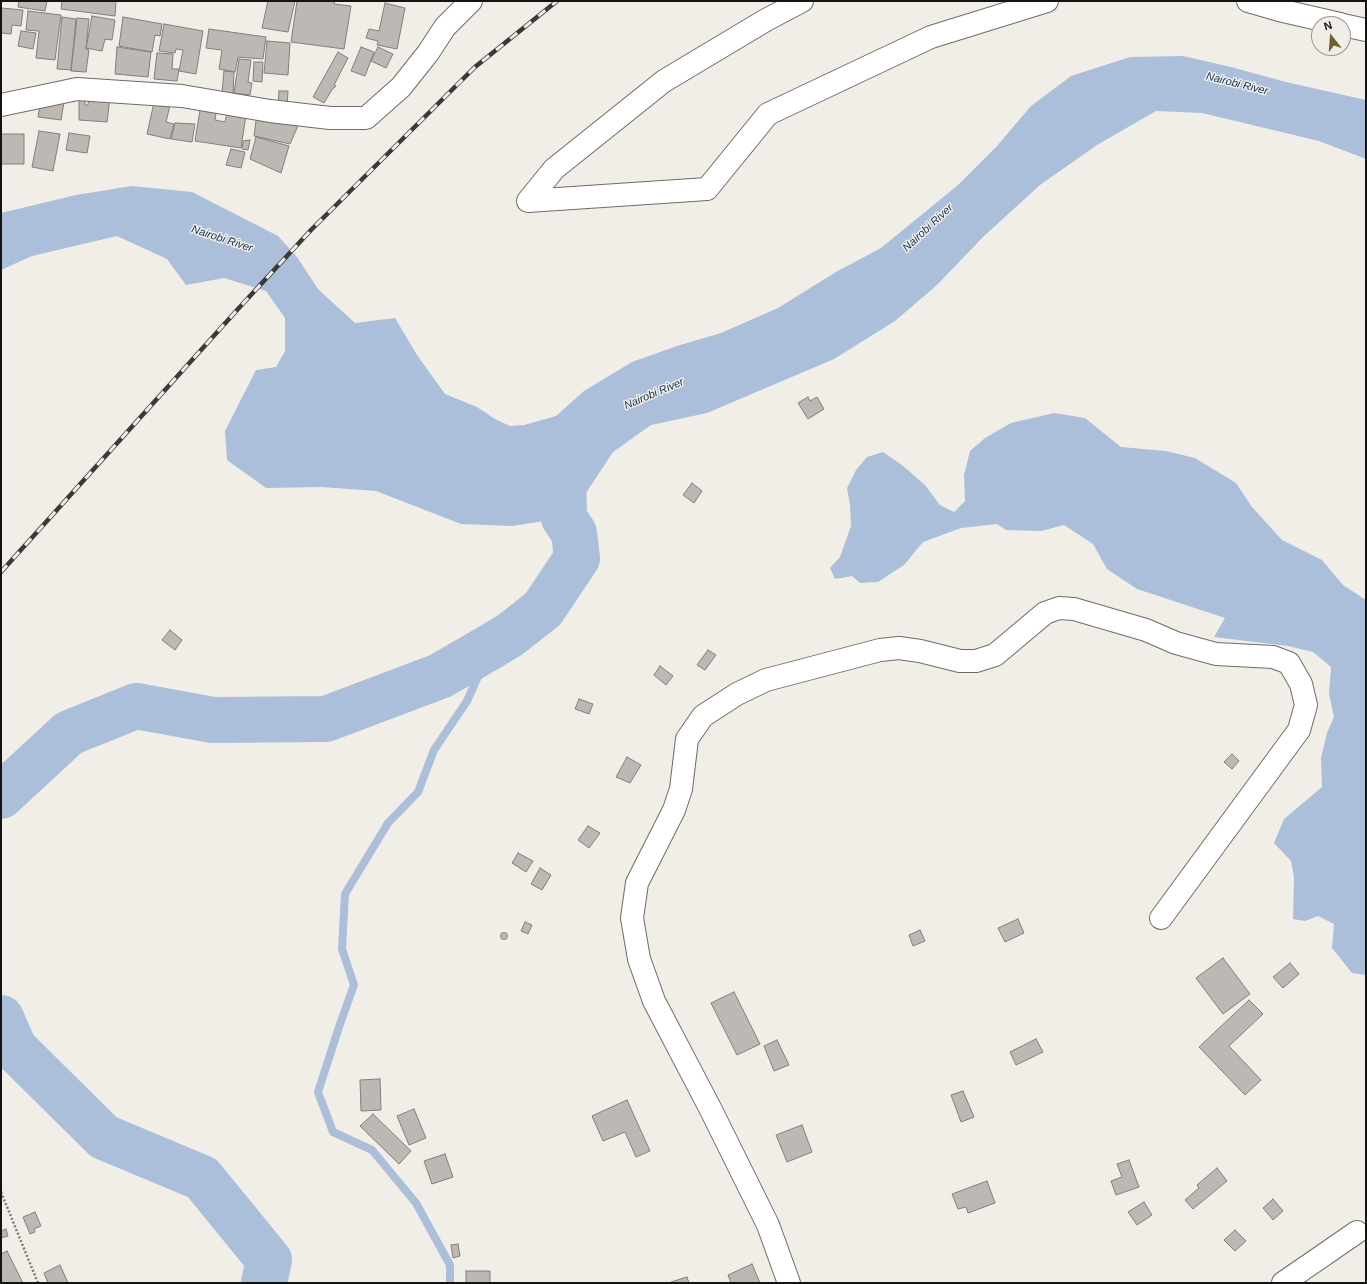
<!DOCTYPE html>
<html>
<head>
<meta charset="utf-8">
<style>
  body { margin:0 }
  #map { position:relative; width:1367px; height:1284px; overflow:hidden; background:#f1eee8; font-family:Arial,sans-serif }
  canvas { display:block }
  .frame { position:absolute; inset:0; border:2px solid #131311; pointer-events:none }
  .north { position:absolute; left:1311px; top:16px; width:40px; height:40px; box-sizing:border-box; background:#f1eee8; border:1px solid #989692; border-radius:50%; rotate:343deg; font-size:11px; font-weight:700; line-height:16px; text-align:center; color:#131311 }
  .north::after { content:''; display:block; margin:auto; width:14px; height:18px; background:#725f2e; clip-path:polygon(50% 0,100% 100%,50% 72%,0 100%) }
</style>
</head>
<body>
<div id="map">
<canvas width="1367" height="1284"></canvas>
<div class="frame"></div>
<div class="north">N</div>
</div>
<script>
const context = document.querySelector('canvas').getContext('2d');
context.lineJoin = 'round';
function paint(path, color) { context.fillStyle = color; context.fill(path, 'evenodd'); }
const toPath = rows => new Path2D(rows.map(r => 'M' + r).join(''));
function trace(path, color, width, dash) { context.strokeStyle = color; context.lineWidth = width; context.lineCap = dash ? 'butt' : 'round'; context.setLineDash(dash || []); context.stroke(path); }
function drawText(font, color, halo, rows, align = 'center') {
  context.font = font + ' Arial,sans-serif'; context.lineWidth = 3; context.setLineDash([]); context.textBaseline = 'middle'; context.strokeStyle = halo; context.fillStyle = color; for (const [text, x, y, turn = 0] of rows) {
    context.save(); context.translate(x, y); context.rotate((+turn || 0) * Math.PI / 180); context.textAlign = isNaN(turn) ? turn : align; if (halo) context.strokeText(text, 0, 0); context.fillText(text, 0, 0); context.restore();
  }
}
paint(toPath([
  [1183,56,1231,67,1286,82,1366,100,1366,159,1319,141,1202,113,1156,111,1097,145,1040,185,983,237,937,285,895,321,834,359,707,413,651,425,613,452,588,490,564,518,512,526,461,524,376,491,322,487,266,488,227,460,225,431,256,370,276,367,285,351,285,318,266,291,224,278,186,285,167,259,117,236,32,256,1,270,1,213,76,195,132,186,192,192,278,236,297,257,318,289,355,323,395,318,417,355,445,394,477,407,495,419,510,426,524,425,556,416,584,391,632,362,677,346,721,333,778,308,836,272,881,248,958,185,997,146,1031,106,1071,76,1130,57],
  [1054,413,1085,418,1121,447,1166,451,1195,458,1236,483,1252,507,1282,540,1322,560,1343,585,1366,600,1366,975,1352,973,1332,948,1334,924,1318,916,1305,921,1293,919,1294,877,1291,861,1274,843,1284,819,1322,787,1321,758,1327,733,1334,717,1329,694,1331,667,1313,652,1288,646,1214,637,1225,618,1137,589,1107,569,1093,544,1064,525,1041,531,1006,530,997,524,961,528,923,542,904,565,878,582,860,583,852,576,835,579,830,568,840,557,851,526,850,505,847,488,856,470,867,457,883,452,902,465,925,485,940,505,954,512,965,501,964,475,970,451,985,438,1011,423]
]), '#abbfda');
trace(toPath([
  [450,1283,450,1265,416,1203,372,1150,333,1132,318,1092,339,1027,354,985,342,949,345,894,388,823,418,792,434,750,467,701,480,672,490,647]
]), '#abbfda', 8);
trace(toPath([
  [1,796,69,733,136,706,213,720,326,719,440,676,490,647,510,635,543,609,577,558,574,533,564,518,563,468,571,457],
  [1,1018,14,1048,104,1137,202,1178,269,1260,264,1283]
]), '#abbfda', 46);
const building = toPath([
  [19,1,47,1,45,11,18,7,19,1],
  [62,1,116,1,115,16,61,9,62,1],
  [268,1,295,1,288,32,262,28,268,1],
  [297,1,335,1,334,4,351,6,344,49,291,42,297,1],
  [385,3,405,8,397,49,377,45,378,41,366,38,369,29,379,31,385,3],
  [1,8,23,10,21,26,12,25,11,34,1,33,1,8],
  [28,11,61,15,55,60,36,58,39,31,26,30,28,11],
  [92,16,115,20,112,40,105,39,102,51,86,48,92,16],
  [62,17,76,19,71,70,57,69,62,17],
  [123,17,162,24,160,36,155,35,152,52,119,46,123,17],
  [77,18,89,19,86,49,89,50,86,72,71,71,77,18],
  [164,24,203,31,196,74,179,71,183,50,176,49,175,53,159,51,164,24],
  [209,29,266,37,263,59,238,57,235,72,219,69,222,50,206,48,209,29],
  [21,31,36,33,33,49,18,46,21,31],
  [267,41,290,43,288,75,264,73,267,41],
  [117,47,151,52,148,77,115,74,117,47],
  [361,47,374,52,365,76,351,71,361,47],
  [378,47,393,54,386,68,371,61,378,47],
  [338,52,348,58,334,85,336,86,334,88,333,88,324,103,313,97,338,52],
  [157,53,173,54,172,69,179,69,177,81,154,79,157,53],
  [239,59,251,60,248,82,252,83,250,95,234,93,239,59],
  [254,62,263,62,262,82,253,81,254,62],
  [224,71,234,72,233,94,222,93,224,71],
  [279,91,288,91,287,108,278,107,279,91],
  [89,95,110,97,107,122,79,120,79,99,85,99,85,105,88,105,89,95],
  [155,98,171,101,166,122,174,124,170,139,147,134,155,98],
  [41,99,64,102,61,120,38,117,41,99],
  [201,104,217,107,215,120,225,122,227,112,246,115,241,148,195,141,201,104],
  [257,113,300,121,290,144,254,136,257,113],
  [175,123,195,124,192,142,171,139,175,123],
  [39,131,60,134,53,171,32,167,39,131],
  [69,133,90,136,87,153,66,150,69,133],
  [1,134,24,134,24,164,1,164,1,134],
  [256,137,289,146,281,173,250,159,256,137],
  [250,140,248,150,242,149,243,141,250,140],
  [231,149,245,152,241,168,226,165,231,149],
  [808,397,810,401,817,397,824,409,808,419,798,403,808,397],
  [692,483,702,491,694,503,683,495,692,483],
  [170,630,182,640,175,650,162,640,170,630],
  [708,650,716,655,705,670,697,665,708,650],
  [660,666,673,676,666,685,654,675,660,666],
  [579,699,593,704,589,714,575,709,579,699],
  [1232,754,1239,761,1232,769,1224,762,1232,754],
  [627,757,641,765,630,783,616,777,627,757],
  [588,826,600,833,589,848,578,840,588,826],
  [518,853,533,861,526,872,512,863,518,853],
  [540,868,551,875,542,890,531,884,540,868],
  [1018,919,1024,933,1005,942,998,928,1018,919],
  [525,922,532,925,528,934,521,931,525,922],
  [920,930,925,941,913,946,909,935,920,930],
  '500.5 936a3.5 3.5 0 1 1 7 0a3.5 3.5 0 1 1-7 0Z',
  [1223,958,1250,994,1223,1014,1196,978,1223,958],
  [1290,963,1299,974,1283,988,1273,977,1290,963],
  [734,992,760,1044,737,1055,711,1003,734,992],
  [1249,1000,1263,1014,1229,1046,1261,1080,1245,1095,1199,1047,1249,1000],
  [1036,1039,1043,1052,1016,1065,1010,1052,1036,1039],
  [777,1040,789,1065,774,1071,764,1046,777,1040],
  [380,1079,381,1110,361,1111,360,1080,380,1079],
  [963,1091,974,1117,961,1122,951,1095,963,1091],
  [627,1100,650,1151,636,1157,625,1132,603,1141,592,1116,627,1100],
  [414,1109,426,1138,409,1145,397,1116,414,1109],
  [373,1114,411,1151,399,1164,360,1126,373,1114],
  [802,1125,812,1152,787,1162,776,1135,802,1125],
  [445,1154,453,1177,432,1184,424,1161,445,1154],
  [1129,1160,1139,1187,1116,1195,1111,1181,1122,1177,1117,1164,1129,1160],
  [1217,1168,1227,1181,1193,1209,1185,1200,1199,1188,1197,1185,1217,1168],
  [987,1181,995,1203,968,1213,966,1207,958,1209,952,1194,987,1181],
  [1273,1199,1283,1211,1273,1220,1263,1208,1273,1199],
  [1144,1202,1152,1215,1137,1225,1128,1212,1144,1202],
  [35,1212,41,1226,34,1229,35,1232,30,1234,23,1217,35,1212],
  [6,1229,8,1236,1,1238,1,1231,6,1229],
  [1235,1230,1246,1241,1235,1251,1224,1240,1235,1230],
  [458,1244,460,1256,453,1258,451,1245,458,1244],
  [7,1251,23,1283,1,1283,1,1254,7,1251],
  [752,1264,760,1283,731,1283,728,1275,752,1264],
  [60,1265,68,1283,48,1283,44,1273,60,1265],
  [466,1271,490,1271,490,1283,466,1283,466,1271],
  [687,1277,689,1283,672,1283,671,1282,687,1277]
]);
paint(building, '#beb8b4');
trace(building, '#837e7b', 1);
const street = toPath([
  [802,1,766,20,664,81,554,169,528,201,707,189,768,114,931,37,1047,1],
  [1248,1,1279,10,1340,24],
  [1343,25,1366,30],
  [1,105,77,89,182,96,270,111,330,118,366,118,401,87,428,53,445,27,471,1],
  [789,1283,768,1225,711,1110,654,1001,639,959,632,918,637,883,674,810,681,789,687,739,703,716,737,694,766,680,880,650,899,648,920,651,960,661,976,661,995,655,1045,613,1059,608,1074,609,1146,630,1176,643,1216,654,1273,657,1289,663,1301,684,1306,705,1299,730,1161,918],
  [1283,1283,1357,1232]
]);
trace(street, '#6f6c67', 24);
trace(toPath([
  [1,1192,38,1283]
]), '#7b7a76', 2.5, [2, 2]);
trace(street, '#fff', 22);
const rail = toPath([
  [1,572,238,309,311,230,475,67,557,1]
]);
trace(rail, '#3a3a37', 4.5);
trace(rail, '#f1eee8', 3, [9]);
drawText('italic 11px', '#143155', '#f1eee8', [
  ["Nairobi River",1237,84,14],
  ["Nairobi River",928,228,-43],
  ["Nairobi River",222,239,18],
  ["Nairobi River",654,394,-23]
]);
</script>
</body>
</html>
